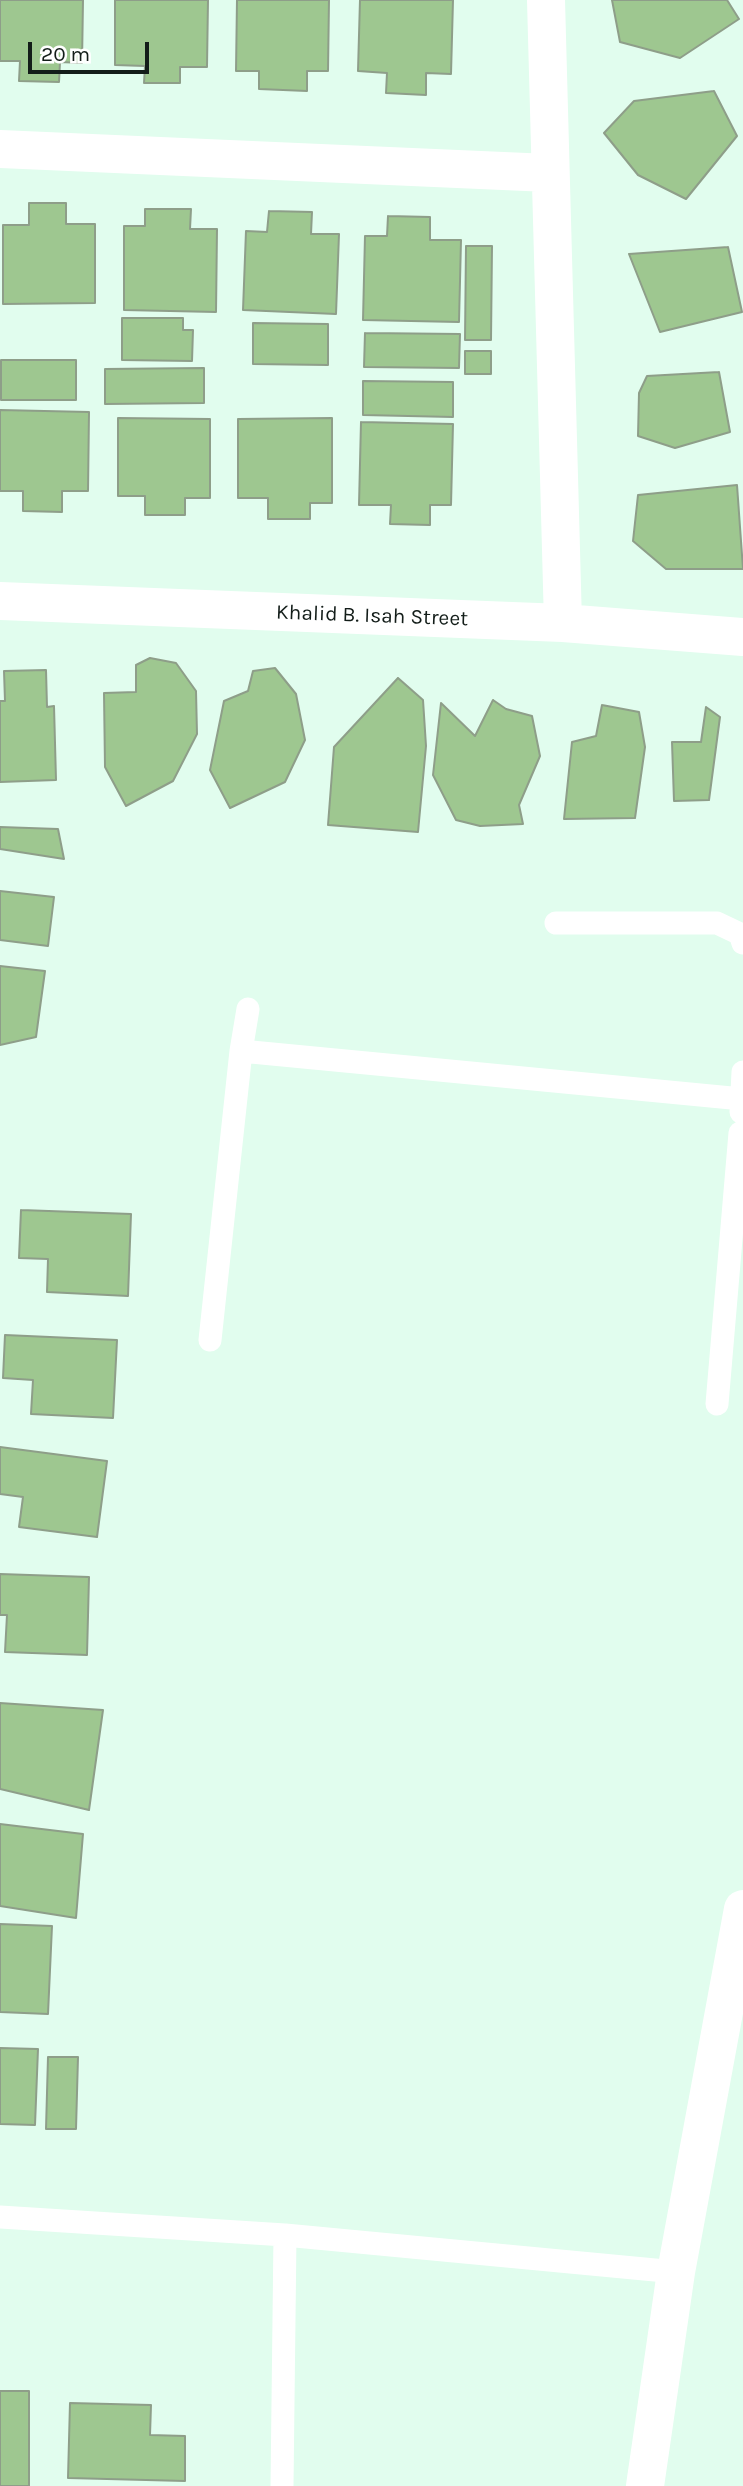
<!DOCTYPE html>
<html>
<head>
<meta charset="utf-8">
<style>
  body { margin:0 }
  #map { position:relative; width:743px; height:2486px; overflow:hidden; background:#e1fdee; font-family:Karla,sans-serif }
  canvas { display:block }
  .scale { position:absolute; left:28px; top:42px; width:121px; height:32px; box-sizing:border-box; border:4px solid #131d19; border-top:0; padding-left:9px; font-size:21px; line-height:24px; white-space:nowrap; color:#131d19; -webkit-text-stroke:5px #fff; paint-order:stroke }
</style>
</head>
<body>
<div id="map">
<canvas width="743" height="2486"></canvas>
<div class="scale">20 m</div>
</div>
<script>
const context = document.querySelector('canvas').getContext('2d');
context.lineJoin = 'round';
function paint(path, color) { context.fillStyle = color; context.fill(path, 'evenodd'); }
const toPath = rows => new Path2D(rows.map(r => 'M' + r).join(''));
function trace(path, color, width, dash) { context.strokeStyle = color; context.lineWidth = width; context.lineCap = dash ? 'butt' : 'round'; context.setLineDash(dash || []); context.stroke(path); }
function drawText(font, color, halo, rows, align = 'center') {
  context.font = font + ' Karla,sans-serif'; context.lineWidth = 5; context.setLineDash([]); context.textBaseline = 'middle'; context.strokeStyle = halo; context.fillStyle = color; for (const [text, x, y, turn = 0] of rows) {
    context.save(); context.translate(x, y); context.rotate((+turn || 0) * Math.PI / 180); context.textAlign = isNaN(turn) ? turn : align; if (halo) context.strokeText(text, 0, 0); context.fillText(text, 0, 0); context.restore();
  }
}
const building = toPath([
  [0,0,83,0,82,63,60,62,59,82,19,81,20,61,0,61,0,0],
  [115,0,208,0,207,67,180,67,180,83,144,83,145,66,115,65,115,0],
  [237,0,329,0,328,71,307,71,307,91,259,89,259,71,236,71,237,0],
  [360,0,453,0,451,74,426,73,426,95,386,93,387,73,358,71,360,0],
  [612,0,727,0,739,19,680,58,620,42,612,0],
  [714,91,737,136,686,199,638,175,604,133,634,101,714,91],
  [29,203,66,203,66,224,95,224,95,303,3,304,3,225,29,225,29,203],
  [145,209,191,209,190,229,217,229,216,312,124,310,124,226,145,226,145,209],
  [269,211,312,212,311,234,339,234,336,314,243,310,246,231,267,232,269,211],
  [388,216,430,217,430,240,461,240,459,322,363,320,365,236,387,236,388,216],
  [466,246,492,246,491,340,465,340,466,246],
  [728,247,742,312,660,332,629,254,728,247],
  [122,318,183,318,183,330,193,330,192,361,122,360,122,318],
  [253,323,328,324,328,365,253,364,253,323],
  [365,333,460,334,459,368,364,367,365,333],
  [465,351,491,351,491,374,465,374,465,351],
  [1,360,76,360,76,400,1,400,1,360],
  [204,368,204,403,105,404,105,369,204,368],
  [719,372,730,432,675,448,638,436,639,393,647,376,719,372],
  [363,381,453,382,453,417,363,415,363,381],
  [0,410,89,412,88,491,62,491,62,512,23,511,23,491,0,491,0,410],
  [118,418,210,419,210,498,185,498,185,515,145,515,145,496,118,496,118,418],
  [332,418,332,503,310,503,310,519,268,519,268,498,238,498,238,419,332,418],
  [361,422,453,424,451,505,430,505,430,525,390,524,391,505,359,505,361,422],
  [737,485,743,569,666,569,633,541,638,495,737,485],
  [150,658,176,663,196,691,197,734,173,781,126,806,105,767,104,693,136,692,136,665,150,658],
  [275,668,296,694,305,740,285,782,230,808,210,770,224,701,248,691,253,671,275,668],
  [46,670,47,707,54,706,56,780,0,782,0,701,5,701,4,671,46,670],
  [398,678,423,700,426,746,418,832,328,825,334,747,398,678],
  [493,700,506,709,532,716,540,756,519,805,523,824,480,826,456,820,433,775,441,703,475,736,493,700],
  [602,705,639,712,645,747,635,818,564,819,572,742,596,736,602,705],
  [706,707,720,717,709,800,674,801,672,742,701,742,706,707],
  [0,827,58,829,64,859,0,849,0,827],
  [0,891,54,897,48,946,0,940,0,891],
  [0,966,45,971,36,1037,0,1045,0,966],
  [21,1210,131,1214,128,1296,47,1292,48,1259,19,1258,21,1210],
  [5,1335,117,1340,113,1418,31,1414,33,1380,3,1378,5,1335],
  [0,1447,107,1461,97,1537,19,1527,23,1497,0,1494,0,1447],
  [0,1574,89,1577,87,1655,5,1652,7,1615,0,1615,0,1574],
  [0,1703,103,1710,89,1810,0,1789,0,1703],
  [0,1824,83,1834,76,1918,0,1906,0,1824],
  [0,1924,52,1926,48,2014,0,2012,0,1924],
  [0,2048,38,2049,35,2125,0,2124,0,2048],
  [48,2057,78,2057,76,2129,46,2129,48,2057],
  [0,2391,29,2391,29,2486,0,2486,0,2391],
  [70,2403,151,2405,150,2435,185,2436,185,2481,68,2478,70,2403]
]);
paint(building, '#9ec790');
trace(building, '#8e9e89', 2);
trace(toPath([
  [556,923,717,923,740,934,743,943],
  [241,1051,248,1009],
  [741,1112,743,1072],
  [210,1340,241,1051,742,1099],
  [717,1404,740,1133,743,1133],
  [0,2217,285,2235,676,2272],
  [282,2486,285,2235]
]), '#fff', 23);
trace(toPath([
  [546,0,563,623],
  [0,149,549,173],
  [0,601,563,623,743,637],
  [645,2486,676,2272,743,1909]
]), '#fff', 38);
drawText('21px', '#131d19', '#fff', [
  ["Khalid B. Isah Street",372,616,2]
]);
</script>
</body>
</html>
